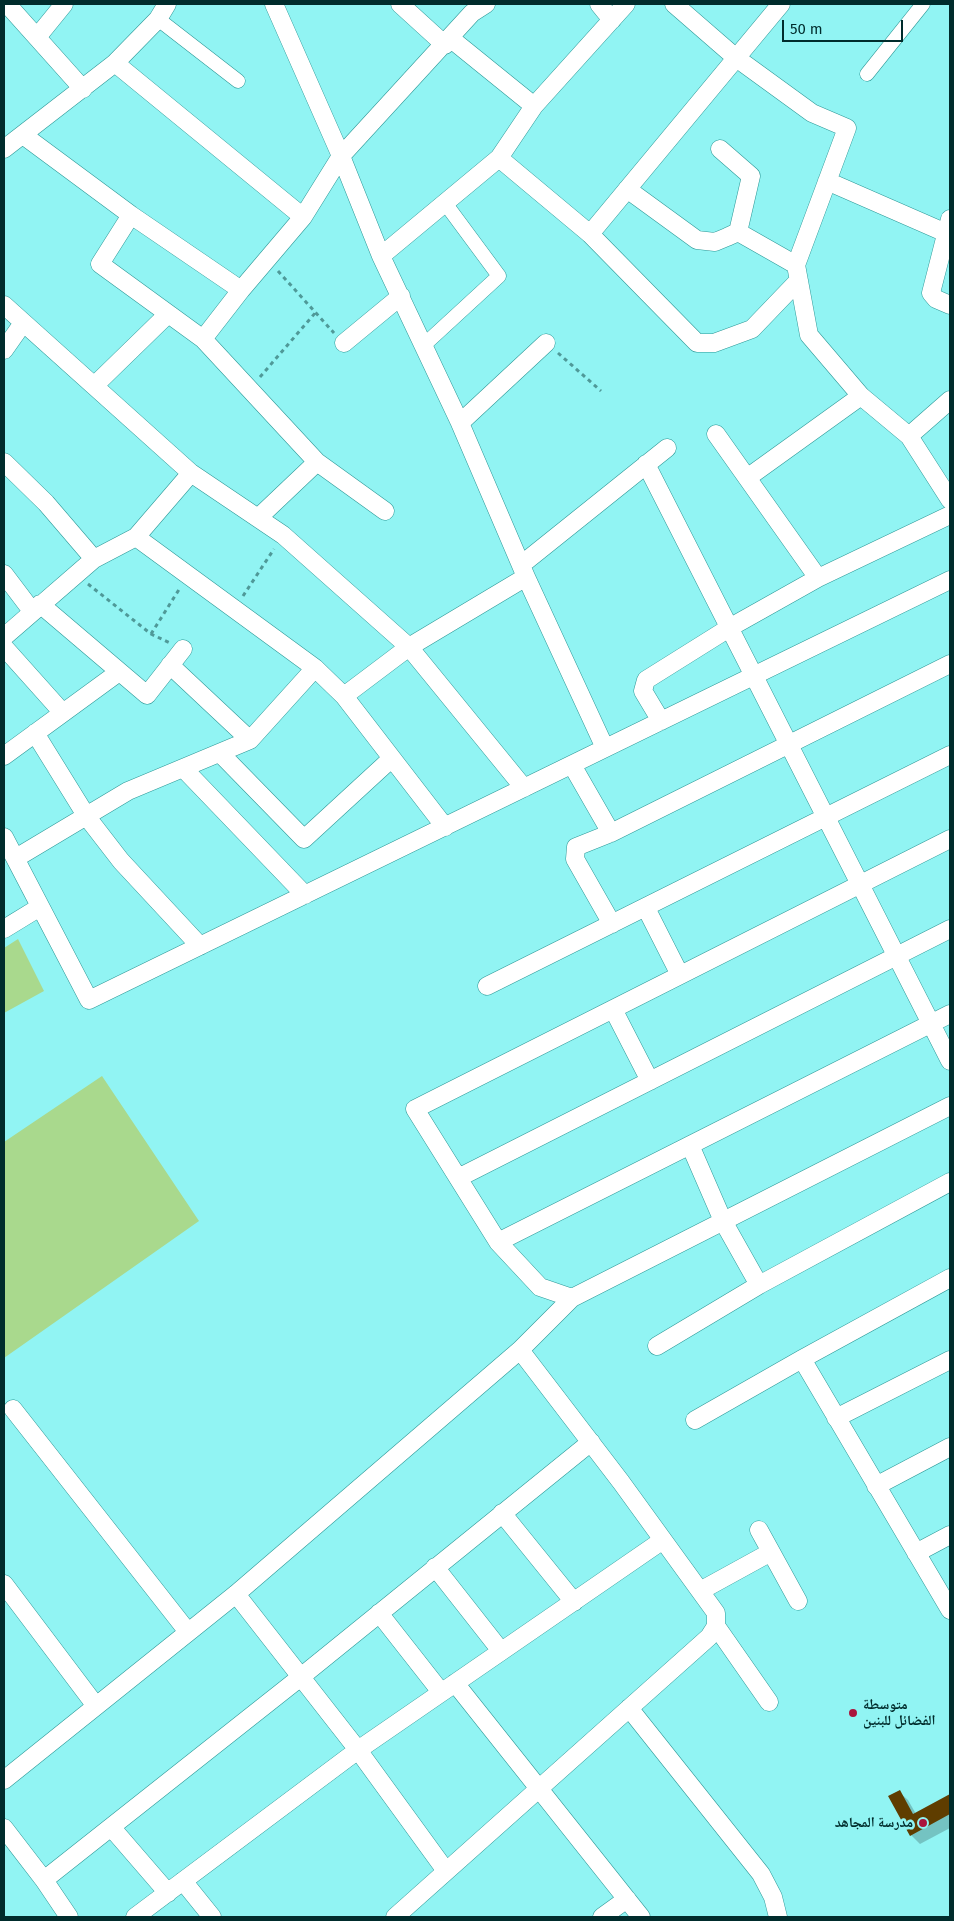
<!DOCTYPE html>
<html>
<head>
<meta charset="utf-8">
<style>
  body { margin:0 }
  #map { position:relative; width:954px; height:1921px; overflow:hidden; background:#91f4f3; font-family:"Fira Sans",sans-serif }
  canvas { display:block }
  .frame { position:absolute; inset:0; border:5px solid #002c2c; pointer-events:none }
  .scale { position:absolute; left:782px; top:20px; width:121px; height:22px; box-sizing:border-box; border:2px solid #002c2c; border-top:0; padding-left:6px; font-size:15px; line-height:18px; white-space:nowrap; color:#002c2c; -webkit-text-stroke:4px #91f4f3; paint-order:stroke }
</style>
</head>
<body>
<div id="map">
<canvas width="954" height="1921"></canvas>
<div class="frame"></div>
<div class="scale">50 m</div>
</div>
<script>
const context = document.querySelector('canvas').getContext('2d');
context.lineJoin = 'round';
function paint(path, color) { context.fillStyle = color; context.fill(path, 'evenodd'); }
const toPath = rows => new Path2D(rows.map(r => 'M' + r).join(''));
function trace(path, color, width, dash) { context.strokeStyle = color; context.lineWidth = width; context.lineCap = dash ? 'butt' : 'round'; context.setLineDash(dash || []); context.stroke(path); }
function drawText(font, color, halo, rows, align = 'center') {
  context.font = font + ' "Fira Sans","Noto Naskh Arabic",sans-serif'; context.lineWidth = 5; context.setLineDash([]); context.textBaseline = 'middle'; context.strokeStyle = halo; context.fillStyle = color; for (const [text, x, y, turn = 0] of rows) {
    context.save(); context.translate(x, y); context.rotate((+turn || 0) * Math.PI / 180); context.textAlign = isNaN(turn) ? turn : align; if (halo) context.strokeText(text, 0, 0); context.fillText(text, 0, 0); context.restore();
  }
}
paint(toPath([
  [18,939,44,991,4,1013,4,948],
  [102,1076,199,1221,4,1358,4,1142]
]), '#a9d98d');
paint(toPath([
  [899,1792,908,1800,916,1814,950,1795,950,1828,920,1844,911,1835,890,1797]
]), '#0003');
paint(toPath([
  [900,1790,913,1814,950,1794,950,1814,910,1836,888,1796]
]), '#5f3d00');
const pedestrian = toPath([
  [158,19,238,81],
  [867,74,923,4],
  [424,345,499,276,445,203]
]);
const minor = toPath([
  [7,4,83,89],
  [274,4,341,156,381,256,460,423,526,577,605,748],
  [400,4,445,45],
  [599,4,612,20],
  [674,4,735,57,812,113,847,128,796,265,809,335,861,396,909,436,950,500],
  [38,36,64,4],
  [450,38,534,106],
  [115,63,303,217],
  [23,135,131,215,241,290],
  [4,149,115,63,158,19,167,4],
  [499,158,590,234,781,4],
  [827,181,946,233],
  [627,189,697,240,715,242,727,237,738,232,751,176,720,149],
  [131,215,100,264,203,339,317,462,385,511],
  [950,219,931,293,936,299,950,305],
  [738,232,796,265],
  [590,234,697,343,714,343,752,329,799,280],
  [381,256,499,158,534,106,626,4],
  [4,305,191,473,283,535,409,647,524,788],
  [203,339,241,290,303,217,341,156,472,13,486,4],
  [344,343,401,296],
  [4,350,23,323],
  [94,386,168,314],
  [460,423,546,343],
  [716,434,818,578],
  [909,436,950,400],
  [4,462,46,503,94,559],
  [646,464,950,1061],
  [747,478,861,396],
  [258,518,317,462],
  [136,537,315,668,344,696,445,827],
  [521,565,667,448],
  [4,574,32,611],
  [40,604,147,695,183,649],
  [4,637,94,559,136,537,191,473],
  [4,647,63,713],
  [170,665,250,740],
  [344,696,409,647,526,577],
  [661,721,643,691,646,680,729,628,818,578,950,515],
  [35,733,87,817,121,861,200,946],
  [220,753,304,839,391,759],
  [4,756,119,672],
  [572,765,611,833],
  [183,768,305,895],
  [4,837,89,1000,950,580],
  [16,858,128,791,250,740,315,668],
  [646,908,680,975],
  [612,924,575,859,576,847,611,833,950,664],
  [4,929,40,907],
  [487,986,950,755],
  [613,1009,650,1081],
  [690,1145,723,1221,759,1285],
  [458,1178,950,929],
  [498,1242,950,1014],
  [572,1298,540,1287,498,1242,415,1109,950,839],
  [657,1346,759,1285,950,1182],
  [520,1350,621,1482,716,1613,716,1626,769,1702],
  [802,1359,950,1610],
  [13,1409,188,1632],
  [836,1418,950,1360],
  [695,1420,802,1359,950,1278],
  [876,1486,950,1447],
  [502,1513,574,1602],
  [759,1530,798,1601],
  [916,1553,950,1535],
  [435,1567,501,1651],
  [4,1584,96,1706],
  [700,1591,771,1552],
  [236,1594,358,1750,446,1871],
  [379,1613,441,1692],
  [455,1683,641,1917],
  [629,1708,761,1874,773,1897,778,1917],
  [4,1780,236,1594,520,1350,572,1298,950,1106],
  [111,1827,168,1893],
  [4,1828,44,1880,69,1917],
  [44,1880,302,1676,591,1442],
  [183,1881,212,1917],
  [135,1917,358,1750,663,1540],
  [395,1917,709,1637,716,1626],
  [602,1917,627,1899]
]);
trace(pedestrian, '#2d9897', 15);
trace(minor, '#2d9897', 19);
trace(toPath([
  [278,271,334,333],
  [558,353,601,391],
  [260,377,316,312],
  [88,584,151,634,170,643],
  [243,596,274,549],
  [151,634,180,588]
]), '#4f9998', 3, [4, 4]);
trace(pedestrian, '#fff', 14);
trace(minor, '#fff', 18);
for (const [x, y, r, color] of [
  [853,1713,5,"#aa143c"],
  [923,1823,5,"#aa143c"]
]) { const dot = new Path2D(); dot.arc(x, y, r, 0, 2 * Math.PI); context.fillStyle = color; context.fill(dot); trace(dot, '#91f4f3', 2); }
drawText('bold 14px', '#002c2c', '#91f4f3', [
  ["متوسطة",863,1705],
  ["الفضائل للبنين",863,1721],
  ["مدرسة المجاهد",913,1823,"right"]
], 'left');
</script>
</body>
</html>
